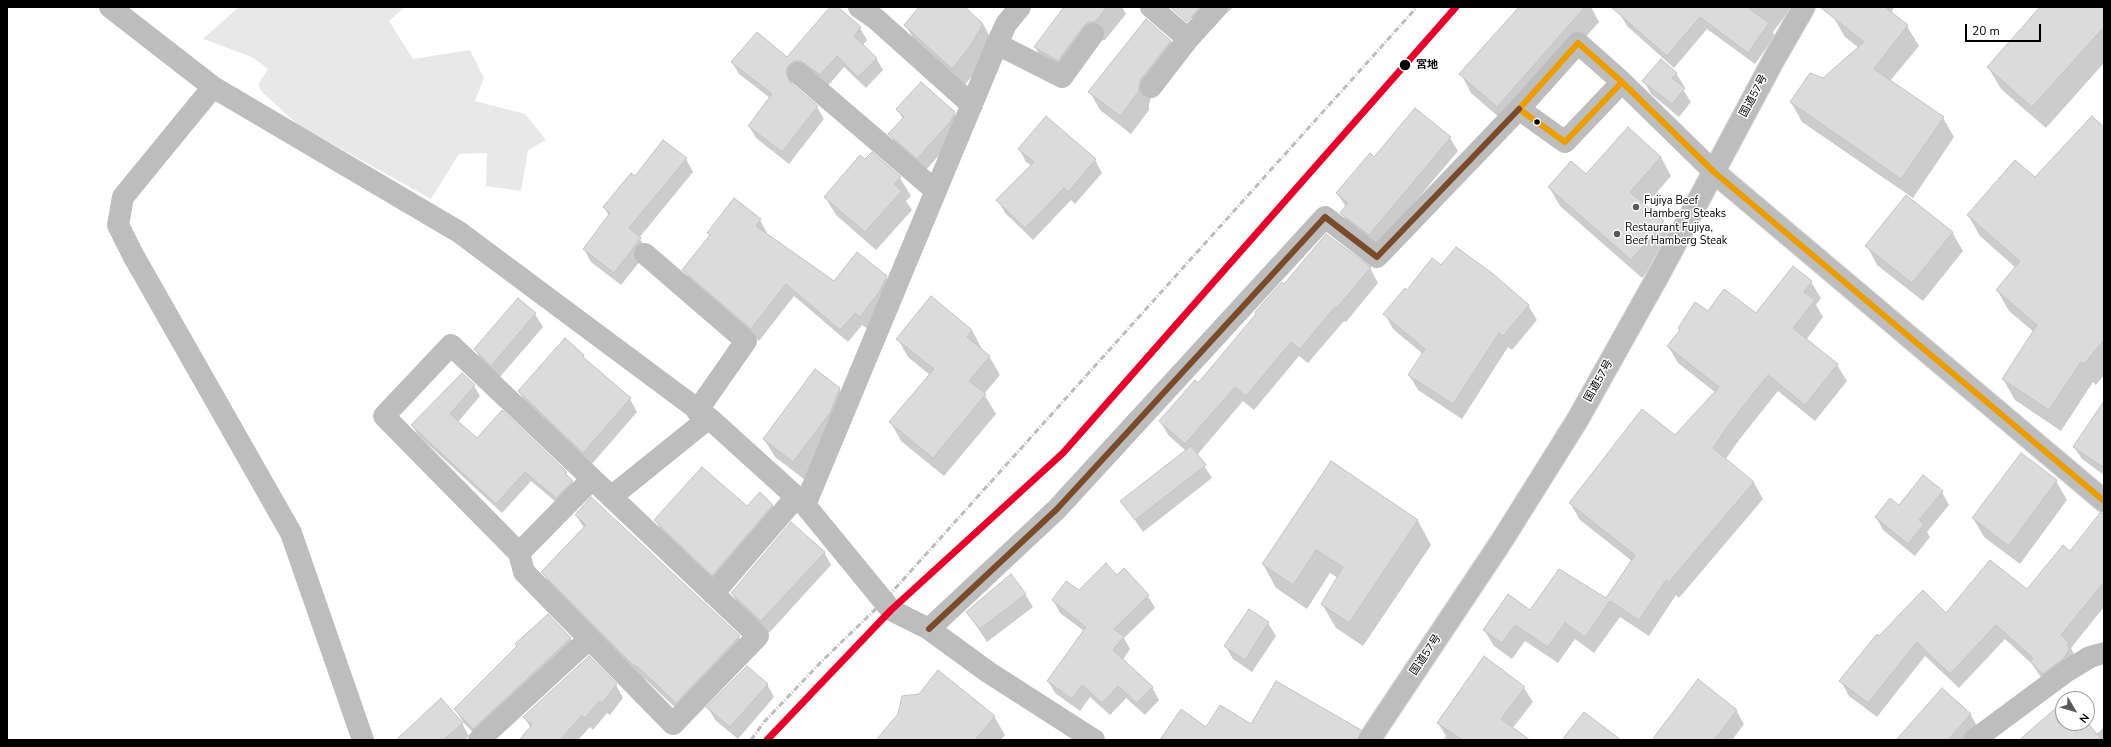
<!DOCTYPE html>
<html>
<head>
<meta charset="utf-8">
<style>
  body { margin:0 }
  #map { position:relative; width:2111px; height:747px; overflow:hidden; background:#fff; font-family:"Nunito Sans",sans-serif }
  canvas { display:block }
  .frame { position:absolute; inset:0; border:8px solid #000; pointer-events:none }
  .north { position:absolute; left:2055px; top:691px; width:40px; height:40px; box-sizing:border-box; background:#fff; border:1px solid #999; border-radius:50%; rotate:128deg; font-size:11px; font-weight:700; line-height:16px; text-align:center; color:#000 }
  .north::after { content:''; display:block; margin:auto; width:14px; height:18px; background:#595959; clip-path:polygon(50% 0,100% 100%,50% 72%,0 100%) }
  .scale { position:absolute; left:1965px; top:24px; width:76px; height:18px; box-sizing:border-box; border:2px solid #000; border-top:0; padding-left:5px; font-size:12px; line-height:14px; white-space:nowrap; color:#000; -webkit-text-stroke:3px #fff; paint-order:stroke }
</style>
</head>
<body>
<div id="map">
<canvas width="2111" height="747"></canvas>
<div class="frame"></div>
<div class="north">N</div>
<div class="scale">20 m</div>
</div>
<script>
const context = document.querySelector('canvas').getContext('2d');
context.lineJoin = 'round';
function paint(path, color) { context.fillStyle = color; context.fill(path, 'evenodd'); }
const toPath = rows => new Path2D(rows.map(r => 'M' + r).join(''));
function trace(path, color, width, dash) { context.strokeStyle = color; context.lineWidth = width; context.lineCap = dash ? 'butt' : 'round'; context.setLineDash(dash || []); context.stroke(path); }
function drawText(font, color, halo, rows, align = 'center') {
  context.font = font + ' "Nunito Sans","Noto Sans JP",sans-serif'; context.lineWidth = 3; context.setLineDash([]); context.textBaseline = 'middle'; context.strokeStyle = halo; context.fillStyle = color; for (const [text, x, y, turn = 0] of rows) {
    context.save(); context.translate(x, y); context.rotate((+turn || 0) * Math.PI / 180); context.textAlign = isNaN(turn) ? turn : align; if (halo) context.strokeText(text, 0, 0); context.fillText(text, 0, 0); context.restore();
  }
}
paint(toPath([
  [239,7,405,7,389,21,413,59,470,50,484,78,475,101,525,114,546,140,528,150,521,191,486,186,487,153,459,154,431,199,298,125,262,92,258,85,268,69,252,57,203,39]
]), '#e8e8e8');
paint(toPath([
  [831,7,836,7,860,28,867,40,863,45,876,58,883,70,866,88,844,67,827,87,795,77,792,84,817,107,824,119,789,164,756,138,749,126,770,98,739,74,732,62,787,59],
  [934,7,963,7,983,24,993,43,982,64,963,87,916,44,906,25],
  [1066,7,1122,7,1126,14,1105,40,1099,41,1069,79,1046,65,1035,47],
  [1180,7,1233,7,1227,13,1219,17,1206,31],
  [1520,7,1591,7,1599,22,1508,125,1471,93,1461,74],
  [1626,7,1792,7,1773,32,1775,36,1755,64,1707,29,1674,68,1627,26,1620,14],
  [1842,7,1894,7,1891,13,1907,26,1919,46,1890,81,1943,118,1954,137,1913,198,1802,122,1791,102,1824,79,1859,48,1845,37,1834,18],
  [2041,7,2104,7,2104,63,2046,128,2001,89,1988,67],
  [1170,41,1181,60,1151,98,1149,104,1149,110,1131,134,1100,110,1090,92],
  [1676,73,1684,86,1682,88,1691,102,1679,117,1651,94,1644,81],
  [1415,109,1450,138,1458,151,1377,247,1349,226,1342,213,1346,207,1337,193,1374,158],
  [898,110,954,113,962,126,958,134,925,171,897,147,890,134,903,119],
  [2104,129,2104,375,2096,385,2093,382,2061,431,2015,400,2003,379,2034,332,2009,311,1997,290,2016,268,1980,236,1968,215,2035,179],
  [1019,149,1095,160,1102,173,1075,204,1071,200,1033,240,1005,213,998,200,1032,166,1026,162],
  [1661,157,1671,176,1645,206,1663,222,1674,241,1642,278,1560,206,1549,187],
  [686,159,693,172,639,238,648,251,621,285,591,262,584,249,609,216,604,207,635,178],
  [865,161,900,178,911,196,906,201,912,210,876,250,836,215,825,197],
  [760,220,767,233,766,234,834,282,886,277,894,289,868,329,862,325,848,342,794,296,759,341,691,282,684,270,710,236,709,233],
  [1952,232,1963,251,1923,301,1877,265,1867,246],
  [1441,267,1528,305,1537,320,1512,350,1508,347,1462,419,1418,390,1409,375,1423,354,1393,329,1385,314],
  [1793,267,1811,282,1821,298,1816,305,1823,317,1806,340,1837,365,1847,381,1815,421,1778,391,1739,440,1725,460,1754,483,1763,499,1679,598,1676,595,1649,636,1620,617,1594,653,1575,639,1558,663,1525,641,1512,659,1494,646,1484,630,1530,611,1606,600,1632,561,1580,520,1570,503,1675,436,1716,393,1678,363,1668,346,1680,331,1679,329,1708,312,1756,314],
  [1370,268,1378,283,1346,322,1344,321,1308,363,1299,356,1254,410,1243,401,1197,455,1212,478,1143,532,1122,501,1186,451,1169,436,1160,421,1199,385,1284,286],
  [932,297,972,330,982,349,981,350,989,356,1000,375,984,394,996,414,944,476,901,441,891,423,930,375,908,357,898,339],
  [518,299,535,314,543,327,499,378,482,362,475,349],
  [583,356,586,361,630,399,637,412,591,465,527,404,519,392],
  [474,386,480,396,458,422,477,439,502,412,566,473,572,482,578,492,562,507,531,481,502,513,418,435,412,425],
  [839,389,850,407,804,479,775,457,764,439],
  [2104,405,2104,475,2082,459,2074,447],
  [2021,454,2056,481,2067,500,2020,564,1984,537,1973,518],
  [1331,462,1418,521,1431,545,1363,646,1336,628,1322,604,1338,578,1330,573,1307,609,1276,588,1263,564],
  [1942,492,1949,505,1927,532,1930,537,1915,556,1883,530,1876,517,1899,506],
  [591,499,739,637,747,650,683,715,646,680,641,677,550,585,543,572,584,528,576,515],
  [772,505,779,518,720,588,663,533,655,520],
  [2104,525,2104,607,2071,648,2076,658,2052,688,2040,676,2032,664,2005,639,1959,688,1925,656,1877,717,1849,696,1841,681,1879,637,2027,591],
  [824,552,831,565,769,633,739,606,732,593],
  [1117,576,1148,596,1155,608,1124,638,1130,649,1123,660,1152,687,1159,700,1145,715,1126,698,1110,715,1090,697,1080,711,1055,693,1048,681,1084,631,1060,613,1053,600],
  [1025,594,1033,607,987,642,967,612],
  [1249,611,1268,623,1276,636,1252,672,1233,659,1225,646],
  [548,615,571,639,578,651,480,740,463,722,455,709],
  [767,684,774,697,738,739,715,720,708,707],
  [616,685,623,698,610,715,607,713,593,730,590,727,578,740,521,740,531,728,524,717],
  [1524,688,1533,702,1512,729,1528,740,1443,740,1446,736,1438,723],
  [1943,689,1971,715,1978,728,1967,740,1902,740],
  [2063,703,2063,723,2096,735,2104,727,2104,740,2020,740],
  [1736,710,1744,724,1732,740,1653,740],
  [994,716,1005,735,1001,740,883,740],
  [462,723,469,736,465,740,396,740]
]), '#0003');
const building = toPath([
  [830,7,838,7,861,27,854,36,877,58,858,77,837,56,820,75,801,61,794,61,789,65,786,71,790,82,818,106,782,152,748,126,772,94,731,62,757,32,787,57,830,7],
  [919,7,965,7,983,24,971,45,952,69,904,25,919,7],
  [1064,7,1107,7,1095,22,1088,22,1083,27,1058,61,1034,47,1064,7],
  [1170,7,1200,7,1187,22,1170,7],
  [1519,7,1585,7,1497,107,1459,74,1519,7],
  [1611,7,1747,7,1769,23,1748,53,1700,17,1667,56,1611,7],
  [1820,7,1885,7,1908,25,1874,69,1944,117,1901,179,1790,102,1810,73,1823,78,1864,42,1820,7],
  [2040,7,2104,7,2104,27,2032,107,1987,67,2040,7],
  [1146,19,1171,41,1141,79,1139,85,1139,91,1120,116,1088,92,1146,19],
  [1661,59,1677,73,1672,78,1685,88,1672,104,1642,81,1661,59],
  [921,82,955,112,951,121,917,159,888,134,904,117,896,109,921,82],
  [1415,108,1451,137,1369,235,1340,213,1348,203,1336,193,1370,153,1374,157,1415,108],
  [1046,116,1096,159,1068,192,1064,188,1025,228,996,200,1034,162,1018,149,1046,116],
  [2092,116,2104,127,2104,340,2084,364,2081,362,2049,410,2002,379,2037,325,1996,290,2020,261,1967,215,2015,160,2035,177,2092,116],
  [1628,127,1661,157,1630,192,1664,221,1631,260,1548,187,1571,161,1586,174,1628,127],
  [663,140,687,158,629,228,641,238,614,273,583,249,610,213,603,207,631,173,635,176,663,140],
  [872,152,901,177,894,184,902,191,865,232,824,197,860,155,865,159,872,152],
  [1906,195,1953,232,1912,283,1865,246,1906,195],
  [734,198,761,219,756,226,834,281,857,252,887,276,880,291,860,317,855,313,840,330,786,284,751,329,682,270,710,235,707,233,734,198],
  [1326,234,1371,267,1337,308,1335,307,1300,349,1291,342,1246,396,1235,387,1185,444,1159,421,1195,380,1198,383,1256,314,1255,312,1282,282,1284,284,1326,234],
  [1456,247,1492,273,1529,305,1503,336,1499,333,1453,404,1408,375,1425,349,1383,314,1405,288,1407,290,1432,258,1441,265,1456,247],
  [1793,266,1812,281,1804,292,1815,300,1793,328,1838,364,1805,405,1768,375,1730,423,1713,448,1754,482,1669,582,1666,580,1639,620,1610,601,1585,637,1565,623,1548,647,1515,625,1502,643,1483,630,1508,594,1530,610,1559,569,1606,598,1635,555,1569,503,1642,409,1675,435,1719,387,1667,346,1680,330,1678,328,1695,302,1708,311,1724,289,1756,313,1793,266],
  [931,296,972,330,967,337,990,356,969,381,986,394,933,458,889,422,934,369,896,339,931,296],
  [518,298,536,313,491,366,474,349,518,298],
  [565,338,584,355,583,357,631,398,583,453,518,391,565,338],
  [815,369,840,388,830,413,793,462,763,439,815,369],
  [462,373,475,385,450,414,477,438,502,410,567,472,565,474,573,481,556,498,525,472,496,504,411,425,462,373],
  [2104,401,2104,468,2073,447,2104,401],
  [1191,446,1206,465,1135,520,1120,501,1191,446],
  [2021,453,2057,480,2009,546,1972,518,2021,453],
  [1331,461,1418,520,1349,623,1321,604,1343,567,1316,550,1293,585,1262,564,1331,461],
  [702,467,747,506,760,492,773,505,712,576,654,520,702,467],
  [1923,475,1943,491,1919,520,1924,524,1908,544,1875,517,1890,498,1899,505,1923,475],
  [591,497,740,636,676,703,638,667,632,664,541,572,586,525,575,515,591,497],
  [2100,513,2104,513,2104,582,2061,635,2069,643,2067,645,2070,648,2063,659,2043,674,2030,661,2033,658,1996,625,1950,674,1917,642,1868,703,1839,681,1877,634,1879,636,1923,590,1946,613,1990,560,2027,589,2063,545,2070,551,2100,513],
  [791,522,825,552,761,621,731,593,791,522],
  [1106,563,1117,575,1124,568,1149,595,1114,629,1124,636,1113,650,1153,687,1137,703,1118,686,1102,703,1082,685,1072,699,1047,681,1086,627,1052,600,1066,581,1079,590,1106,563],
  [1011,574,1026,594,980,629,966,612,1011,574],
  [1249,609,1269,622,1245,660,1224,646,1249,609],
  [548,614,571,638,473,729,454,709,517,646,515,644,548,614],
  [589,656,617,684,602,703,599,701,585,718,582,715,560,740,519,740,532,725,523,717,589,656],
  [1484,656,1525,687,1501,719,1530,740,1462,740,1437,723,1484,656],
  [747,666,768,684,730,727,706,707,747,666],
  [938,670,995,716,975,740,876,740,898,714,902,696,919,694,938,670],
  [1698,679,1737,710,1714,740,1652,740,1698,679],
  [1276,681,1361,730,1357,740,1160,740,1181,709,1206,727,1220,705,1251,724,1276,681],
  [1942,688,1971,714,1948,740,1896,740,1942,688],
  [441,698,463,723,443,740,396,740,441,698],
  [2063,702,2063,723,2087,722,2102,740,2019,740,2063,702],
  [1584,712,1621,740,1562,740,1584,712]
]);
paint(building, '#dbdbdb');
trace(building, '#c3c3c3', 1);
const major = toPath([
  [1714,172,2104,501]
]);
const highway = toPath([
  [1369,740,1501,542,1578,419,1658,276,1773,61,1804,7]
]);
trace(major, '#dbdbdb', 24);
trace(highway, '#dbdbdb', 24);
trace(toPath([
  [110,7,213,87,459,232,709,418,805,505,891,610,929,629,988,672,1094,740],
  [859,7,876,19,972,105],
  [1151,7,1188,39,1217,7],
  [997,44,1062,77,1093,34],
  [798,73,936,191],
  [1622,82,1565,142,1519,109,1578,43,1622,82,1714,172],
  [213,87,123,197,118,225,133,255,291,533,363,740],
  [1151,87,1188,39],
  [645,254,746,341,697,411],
  [451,345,758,636,673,724,524,572,519,553,384,416,451,345],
  [611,497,709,418],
  [805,505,997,44,1006,24,1020,7],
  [519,553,592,479],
  [713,594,796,497],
  [929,629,1057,509,1325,217,1377,257,1519,109],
  [479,740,589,639],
  [1974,740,2067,671,2090,657,2104,653]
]), '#bdbdbd', 22);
trace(major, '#bdbdbd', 22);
trace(highway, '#bdbdbd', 22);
trace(toPath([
  [751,740,764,722,822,661,884,601,1417,7]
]), '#bdbdbd', 3, [6, 2, 1, 2]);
trace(toPath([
  [1622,82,1565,142,1519,109,1578,43,1622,82,1714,172,2104,501]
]), '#eb9e00', 6);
trace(toPath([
  [929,629,1057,509,1325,217,1377,257,1519,109]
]), '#7a4b2a', 6);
trace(toPath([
  [767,740,891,610,1063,453,1456,7]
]), '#e4002b', 7);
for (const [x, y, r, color] of [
  [1405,65,6,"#000"],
  [1537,122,3.5,"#000"],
  [1636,207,4,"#595959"],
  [1617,234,4,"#595959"]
]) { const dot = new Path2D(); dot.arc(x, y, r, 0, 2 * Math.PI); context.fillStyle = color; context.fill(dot); trace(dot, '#fff', 1.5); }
drawText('bold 11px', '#000', '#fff', [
  ["宮地",1416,65]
], 'left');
drawText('11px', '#000', '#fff', [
  ["国道57号",1754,96,-62],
  ["国道57号",1599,381,-61],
  ["国道57号",1426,655,-56]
]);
drawText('11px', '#000', '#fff', [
  ["Fujiya Beef",1644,201],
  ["Hamberg Steaks",1644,214],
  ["Restaurant Fujiya,",1625,228],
  ["Beef Hamberg Steak",1625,241]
], 'left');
</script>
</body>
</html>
